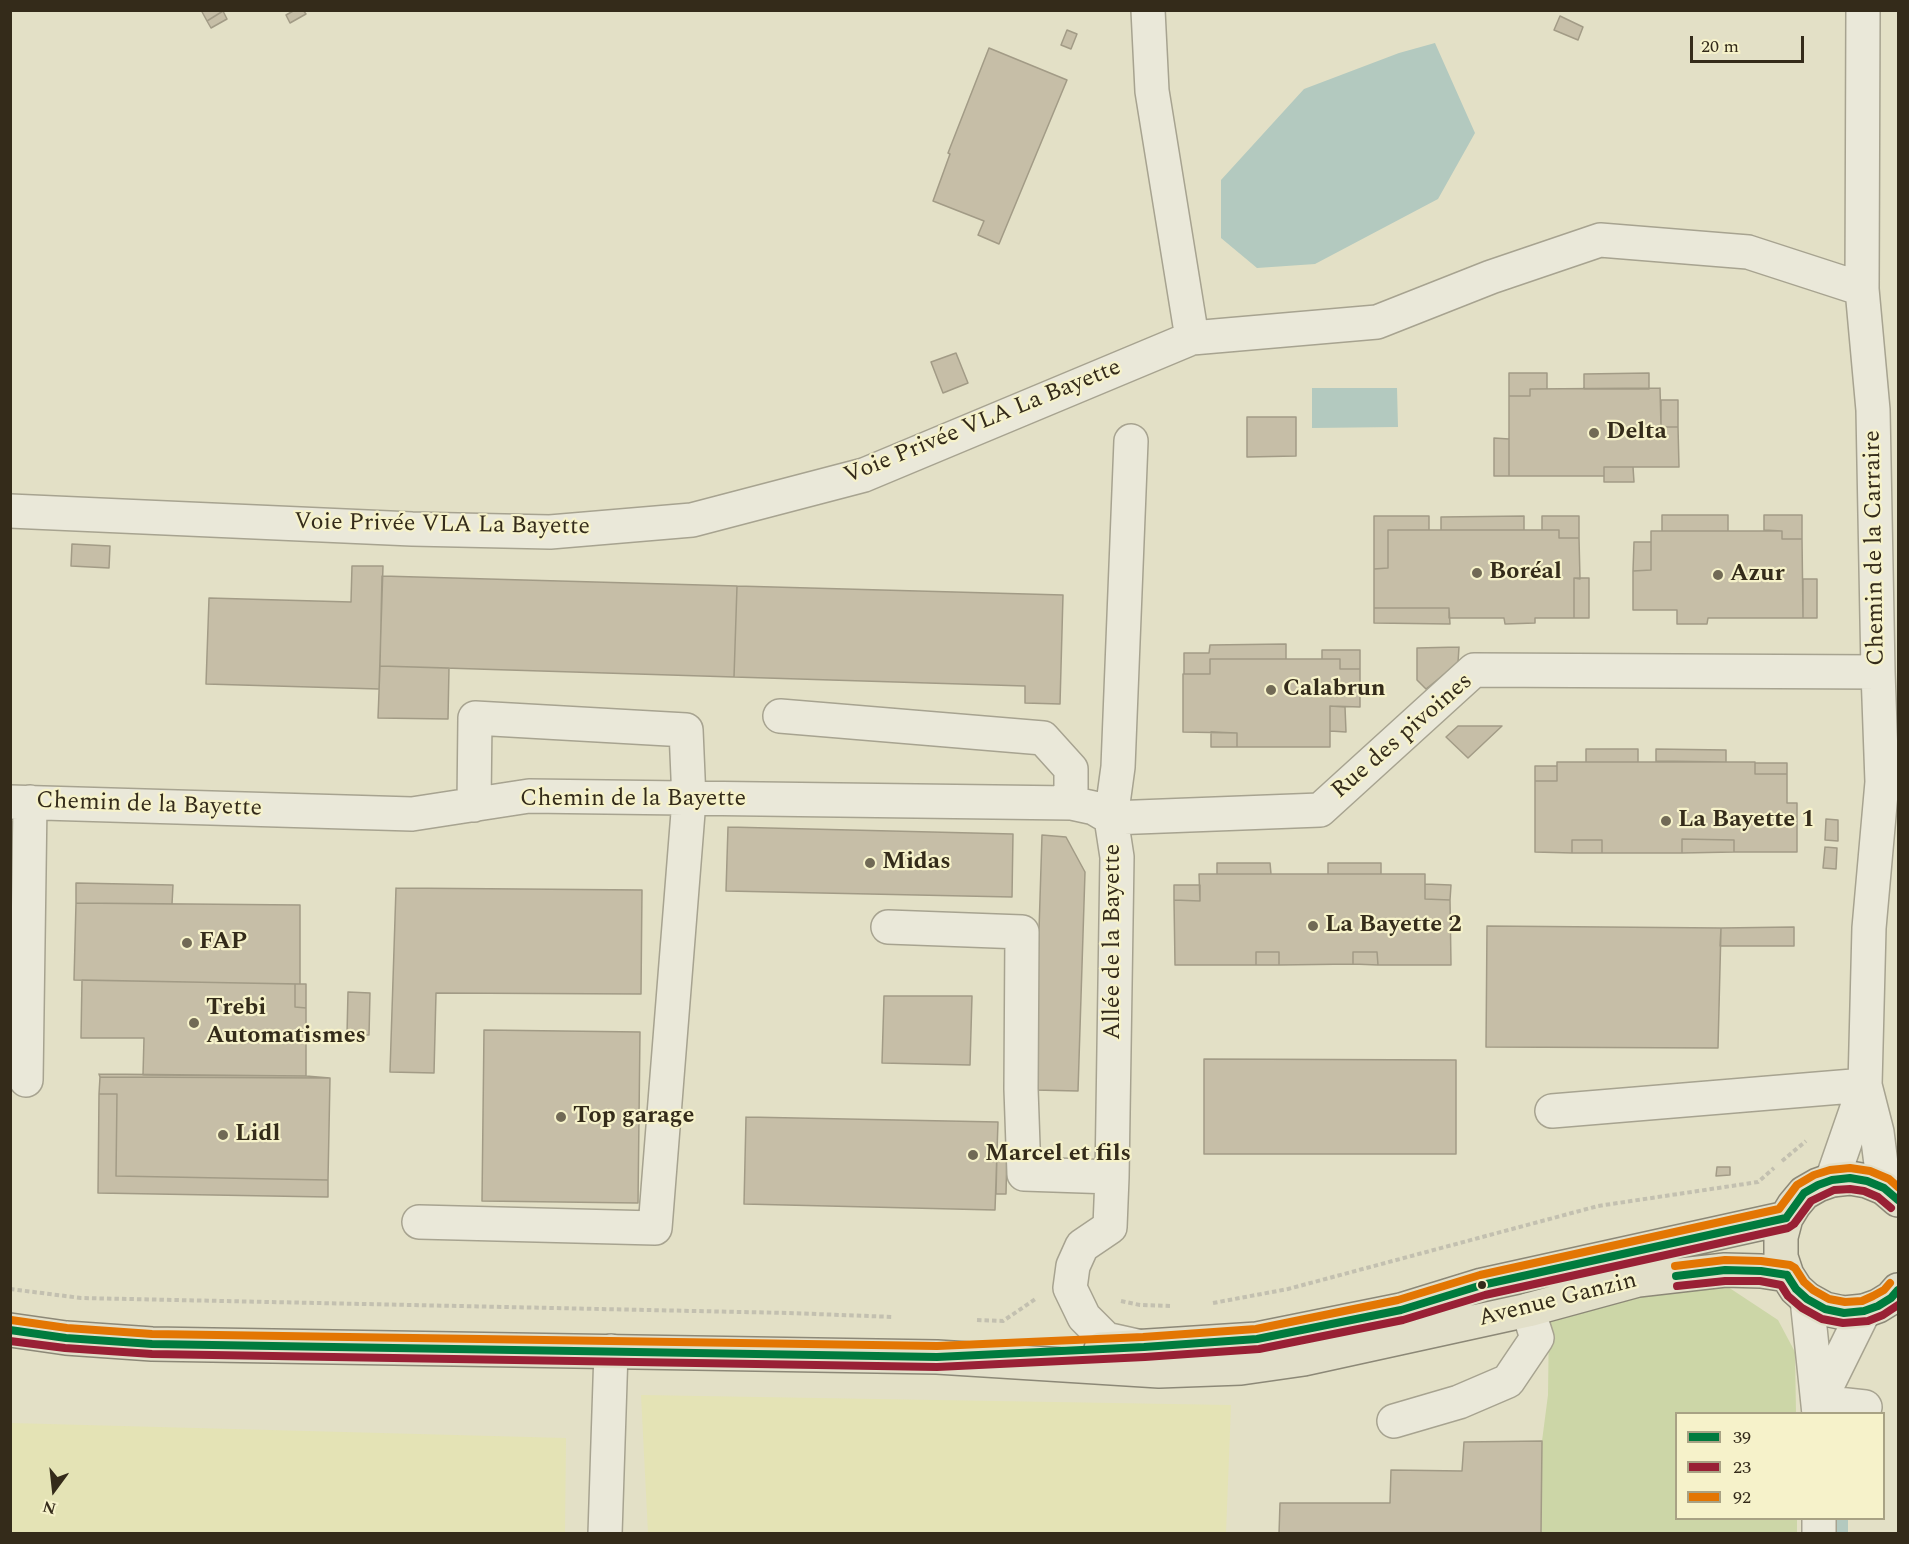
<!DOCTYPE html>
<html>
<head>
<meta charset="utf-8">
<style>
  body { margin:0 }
  #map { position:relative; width:1909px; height:1544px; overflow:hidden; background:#e3e0c6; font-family:Spectral,serif }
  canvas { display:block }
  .frame { position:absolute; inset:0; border:12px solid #342b1a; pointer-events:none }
  .legend { position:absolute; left:1675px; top:1412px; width:210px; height:108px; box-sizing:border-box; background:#f6f2ca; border:2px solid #a8a284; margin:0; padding:8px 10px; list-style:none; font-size:18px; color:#342b1a }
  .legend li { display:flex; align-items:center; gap:12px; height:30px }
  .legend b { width:30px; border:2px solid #a8a284 }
  .north { position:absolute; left:24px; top:1460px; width:60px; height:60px; -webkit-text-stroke:4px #f6f2ca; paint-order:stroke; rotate:195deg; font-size:16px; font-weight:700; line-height:24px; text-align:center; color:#342b1a }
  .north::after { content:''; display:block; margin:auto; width:21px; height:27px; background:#342b1a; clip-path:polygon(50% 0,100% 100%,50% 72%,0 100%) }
  .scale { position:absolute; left:1690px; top:36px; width:114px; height:27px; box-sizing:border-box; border:3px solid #342b1a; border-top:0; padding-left:8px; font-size:18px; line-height:21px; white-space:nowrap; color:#342b1a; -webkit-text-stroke:4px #f6f2ca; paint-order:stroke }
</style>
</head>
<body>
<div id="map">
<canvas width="1909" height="1544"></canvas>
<div class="frame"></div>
<ul class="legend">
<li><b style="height:8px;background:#007b3e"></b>39</li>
<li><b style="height:8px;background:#992035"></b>23</li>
<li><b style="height:8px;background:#e37603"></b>92</li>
</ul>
<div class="north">N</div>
<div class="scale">20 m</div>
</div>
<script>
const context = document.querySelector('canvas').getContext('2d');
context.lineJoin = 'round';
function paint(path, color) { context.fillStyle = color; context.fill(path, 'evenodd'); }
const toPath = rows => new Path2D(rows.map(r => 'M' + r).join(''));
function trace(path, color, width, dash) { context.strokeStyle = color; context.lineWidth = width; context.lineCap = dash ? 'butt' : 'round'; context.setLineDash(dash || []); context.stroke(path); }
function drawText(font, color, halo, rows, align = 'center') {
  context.font = font + ' Spectral,serif'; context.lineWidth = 4.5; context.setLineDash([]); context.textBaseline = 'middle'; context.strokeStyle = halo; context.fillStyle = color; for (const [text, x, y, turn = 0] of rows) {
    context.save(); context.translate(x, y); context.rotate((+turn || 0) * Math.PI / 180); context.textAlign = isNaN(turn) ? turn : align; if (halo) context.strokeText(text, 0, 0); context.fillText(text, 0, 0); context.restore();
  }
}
paint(toPath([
  [641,1395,1231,1405,1226,1533,648,1533],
  [11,1423,566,1438,565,1533,11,1533]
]), '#e4e3b5');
paint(toPath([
  [1728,1287,1778,1320,1795,1352,1796,1413,1676,1414,1676,1518,1797,1519,1797,1533,1541,1534,1542,1441,1548,1395,1549,1318,1636,1296]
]), '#ccd6a7');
paint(toPath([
  [1435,43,1475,133,1438,199,1315,264,1257,268,1221,238,1221,180,1304,89,1399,53],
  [1312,388,1397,388,1398,427,1312,428]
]), '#b3c9bf');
trace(toPath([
  [1842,1518,1842,1534]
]), '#b3c9bf', 12);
const building = toPath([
  [201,10,222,10,223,11,207,21,201,10],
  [295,10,303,10,306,14,290,23,286,15,295,10],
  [223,11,227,19,211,28,207,21,223,11],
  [1560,16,1583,27,1578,40,1554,30,1560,16],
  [1067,30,1077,34,1071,49,1061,45,1067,30],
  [989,48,1067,80,999,244,978,235,984,221,933,201,950,154,948,153,989,48],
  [956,353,968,383,943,393,931,362,956,353],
  [1509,373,1547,373,1547,389,1530,389,1530,396,1509,396,1509,373],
  [1649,373,1649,389,1584,389,1584,374,1649,373],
  [1660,388,1661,427,1678,427,1679,467,1604,467,1604,476,1509,476,1509,396,1530,396,1530,389,1660,388],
  [1661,400,1678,400,1678,427,1661,427,1661,400],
  [1247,417,1296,417,1296,456,1247,457,1247,417],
  [1494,438,1509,439,1509,476,1494,476,1494,438],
  [1604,467,1633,467,1634,482,1604,482,1604,467],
  [1662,515,1728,515,1728,531,1662,531,1662,515],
  [1764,515,1802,515,1802,539,1782,539,1782,531,1764,530,1764,515],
  [1374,516,1429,516,1429,530,1388,530,1388,568,1374,569,1374,516],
  [1524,516,1524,530,1441,530,1441,517,1524,516],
  [1542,516,1579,516,1579,538,1559,538,1559,530,1542,530,1542,516],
  [1388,530,1559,530,1559,538,1579,538,1580,579,1574,578,1574,618,1535,618,1535,623,1505,624,1504,618,1449,618,1449,608,1374,608,1374,569,1388,568,1388,530],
  [1651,531,1782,531,1782,539,1802,539,1803,618,1708,618,1707,624,1677,624,1677,610,1633,610,1633,571,1651,570,1651,531],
  [1634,542,1651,542,1651,570,1633,571,1634,542],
  [72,544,110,546,109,568,71,566,72,544],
  [352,566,383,566,379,689,206,684,209,598,351,602,352,566],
  [382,576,737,586,734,677,380,666,382,576],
  [1574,578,1589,578,1589,618,1574,618,1574,578],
  [1803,579,1817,579,1817,618,1803,618,1803,579],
  [737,586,1063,595,1060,704,1025,703,1025,686,734,677,737,586],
  [1374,608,1449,608,1450,624,1374,623,1374,608],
  [1286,644,1286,659,1210,659,1210,674,1184,674,1184,653,1209,653,1210,645,1286,644],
  [1459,647,1458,663,1426,689,1417,680,1417,648,1459,647],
  [1322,650,1360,650,1360,669,1340,669,1340,659,1322,659,1322,650],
  [1210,659,1340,659,1340,669,1360,669,1360,707,1330,706,1330,747,1237,747,1237,733,1183,732,1183,674,1210,674,1210,659],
  [380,666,449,668,448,719,378,718,380,666],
  [1330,706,1345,707,1346,732,1330,731,1330,706],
  [1458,726,1502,726,1468,758,1446,737,1458,726],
  [1211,732,1237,733,1237,747,1211,747,1211,732],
  [1586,749,1638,749,1638,762,1586,762,1586,749],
  [1656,749,1726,750,1726,762,1656,761,1656,749],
  [1557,762,1755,762,1755,774,1787,774,1787,803,1797,803,1797,852,1734,852,1734,840,1682,839,1682,853,1602,853,1602,840,1572,840,1572,853,1535,852,1535,781,1557,781,1557,762],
  [1755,763,1787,763,1787,774,1755,774,1755,763],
  [1535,766,1557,766,1557,781,1535,781,1535,766],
  [1826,819,1838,820,1838,841,1825,840,1826,819],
  [728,827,1013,834,1012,897,726,891,728,827],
  [1042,835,1066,837,1085,872,1078,1091,1034,1090,1042,835],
  [1682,839,1734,840,1734,852,1682,853,1682,839],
  [1572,840,1602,840,1602,853,1572,853,1572,840],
  [1825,847,1837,848,1836,869,1823,868,1825,847],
  [1217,863,1270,863,1271,874,1217,874,1217,863],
  [1328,863,1381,863,1381,874,1328,874,1328,863],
  [1199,874,1425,874,1425,899,1450,900,1451,965,1378,965,1377,952,1353,952,1353,964,1279,965,1279,952,1256,952,1256,965,1175,965,1174,900,1200,901,1199,874],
  [76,883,173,885,172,904,76,903,76,883],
  [1425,884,1451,885,1450,900,1425,899,1425,884],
  [1174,885,1200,885,1200,901,1174,900,1174,885],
  [396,888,642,890,641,994,436,993,434,1073,390,1072,396,888],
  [76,903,300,905,300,984,74,980,76,903],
  [1487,926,1721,928,1718,1048,1486,1047,1487,926],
  [1794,927,1794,946,1720,946,1721,928,1794,927],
  [1256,952,1279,952,1279,965,1256,965,1256,952],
  [1353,952,1377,952,1378,965,1353,964,1353,952],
  [82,980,295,984,295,1007,306,1008,306,1076,143,1075,144,1038,81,1038,82,980],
  [295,984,306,984,306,1008,295,1007,295,984],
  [348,992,370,993,369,1035,347,1034,348,992],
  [884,996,972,996,970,1065,882,1063,884,996],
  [484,1030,640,1032,638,1203,482,1201,484,1030],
  [1204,1059,1456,1060,1456,1154,1204,1154,1204,1059],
  [99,1074,306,1076,330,1078,100,1077,99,1074],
  [100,1077,330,1078,328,1180,116,1176,117,1094,99,1094,100,1077],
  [99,1094,117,1094,116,1176,328,1180,328,1197,98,1193,99,1094],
  [746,1117,998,1122,995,1210,744,1204,746,1117],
  [997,1152,1007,1152,1006,1194,996,1194,997,1152],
  [1717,1167,1730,1167,1730,1175,1716,1176,1717,1167],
  [1542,1441,1541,1534,1279,1534,1280,1503,1390,1503,1391,1470,1462,1471,1464,1442,1542,1441]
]);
paint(building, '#c6bea7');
trace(building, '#a29b86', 1.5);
const minor = toPath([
  [1148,10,1152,91,1192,338],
  [1863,10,1862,289,1873,410,1878,672,1882,782,1869,928,1865,1085,1877,1132,1884,1188],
  [1131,441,1118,767,1111,818,1117,857,1112,1177,1110,1227,1082,1246,1073,1266,1070,1288,1084,1317,1106,1339,1142,1347],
  [10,511,412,529,550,532,692,520,864,475,1192,338,1377,322,1491,277,1600,240,1748,252,1862,289],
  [780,716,1043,738,1071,769,1071,803],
  [10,802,412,814,529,796,1071,803,1094,808,1111,818,1320,810,1474,670,1878,672],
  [888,927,1022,932,1021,1089,1024,1174,1112,1177],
  [26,1080,30,802],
  [1552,1111,1865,1085],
  [1832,1180,1865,1085],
  [419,1222,655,1228,689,800,686,730,475,718,474,805],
  [1807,1299,1819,1414],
  [1819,1402,1864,1311],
  [1819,1402,1865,1407],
  [1394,1421,1459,1402,1508,1381,1537,1338,1528,1310],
  [605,1534,611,1351],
  [1819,1534,1819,1518]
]);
const major = toPath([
  [1898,1200,1884,1188,1867,1181,1850,1178,1832,1180,1818,1185,1804,1193,1794,1205,1786,1218,1781,1237,1781,1257,1787,1275,1796,1289,1807,1299,1825,1309,1844,1313,1864,1311,1878,1306,1891,1298,1898,1290],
  [10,1330,66,1338,152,1344,937,1357,1159,1371,1241,1368,1304,1359,1528,1310,1638,1280,1725,1270,1761,1271,1787,1275],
  [1101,1349,1257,1339,1401,1310,1482,1285,1786,1218]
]);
trace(minor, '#a7a390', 36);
trace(major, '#8c8877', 36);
trace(toPath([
  [1782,1161,1806,1141],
  [10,1289,81,1298,789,1313,894,1317],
  [1121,1301,1140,1305,1170,1306],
  [1213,1303,1288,1289,1598,1206,1758,1182,1774,1168],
  [977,1320,1003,1321,1037,1298]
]), '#c3c0b0', 4, [4.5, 3]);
trace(minor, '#eae8d9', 33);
trace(major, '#e2dfc9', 33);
trace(toPath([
  [1786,1218,1804,1193,1818,1185,1832,1180,1850,1178,1867,1181,1884,1188,1898,1200],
  [1787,1275,1796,1289,1807,1299,1825,1309,1844,1313,1864,1311,1878,1306,1891,1298,1898,1290],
  [1676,1276,1725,1270,1761,1271,1787,1275],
  [10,1330,66,1338,152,1344,937,1357,1144,1347,1257,1339,1401,1310,1482,1285,1786,1218]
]), '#007b3e', 8);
trace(toPath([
  [1677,1286,1725,1281,1760,1281,1781,1285,1788,1296,1802,1308,1822,1319,1843,1323,1868,1321,1883,1315,1898,1305],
  [10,1341,65,1348,152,1354,937,1367,1145,1357,1259,1349,1403,1320,1485,1295,1788,1228,1794,1224,1811,1201,1834,1190,1850,1189,1864,1191,1878,1197,1891,1208]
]), '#992035', 8);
trace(toPath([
  [1675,1266,1725,1260,1761,1261,1790,1265,1795,1268,1804,1282,1813,1290,1829,1299,1845,1302,1862,1301,1873,1296,1884,1290,1890,1283],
  [11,1320,67,1328,152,1334,937,1346,1143,1337,1256,1329,1398,1300,1480,1275,1779,1209,1797,1185,1814,1175,1830,1170,1850,1168,1870,1171,1889,1179,1898,1187]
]), '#e37603', 8);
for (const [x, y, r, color] of [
  [1594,433,6,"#716a56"],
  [1477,573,6,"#716a56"],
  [1718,575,6,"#716a56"],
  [1271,690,6,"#716a56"],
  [1666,821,6,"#716a56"],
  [870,863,6,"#716a56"],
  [1313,926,6,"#716a56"],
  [187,943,6,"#716a56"],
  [194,1023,6,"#716a56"],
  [561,1117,6,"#716a56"],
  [223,1135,6,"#716a56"],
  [973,1155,6,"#716a56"],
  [1482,1285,5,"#342b1a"]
]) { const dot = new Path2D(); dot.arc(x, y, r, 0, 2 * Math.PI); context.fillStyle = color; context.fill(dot); trace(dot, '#f6f2ca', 2); }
drawText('24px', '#342b1a', '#f6f2ca', [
  ["Voie Privée VLA La Bayette",983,423,-22],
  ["Voie Privée VLA La Bayette",442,526,1],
  ["Chemin de la Carraire",1876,548,-91],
  ["Rue des pivoines",1403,737,-41],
  ["Chemin de la Bayette",633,800],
  ["Chemin de la Bayette",149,806,2],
  ["Allée de la Bayette",1114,942,-90],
  ["Avenue Ganzin",1558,1301,-14]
]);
drawText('bold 24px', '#342b1a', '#f6f2ca', [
  ["Delta",1606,433],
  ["Boréal",1489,573],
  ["Azur",1730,575],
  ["Calabrun",1283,690],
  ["La Bayette 1",1678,821],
  ["Midas",882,863],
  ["La Bayette 2",1325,926],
  ["FAP",199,943],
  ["Trebi",206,1009],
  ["Automatismes",206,1037],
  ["Top garage",573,1117],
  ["Lidl",235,1135],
  ["Marcel et fils",985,1155]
], 'left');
</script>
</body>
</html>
